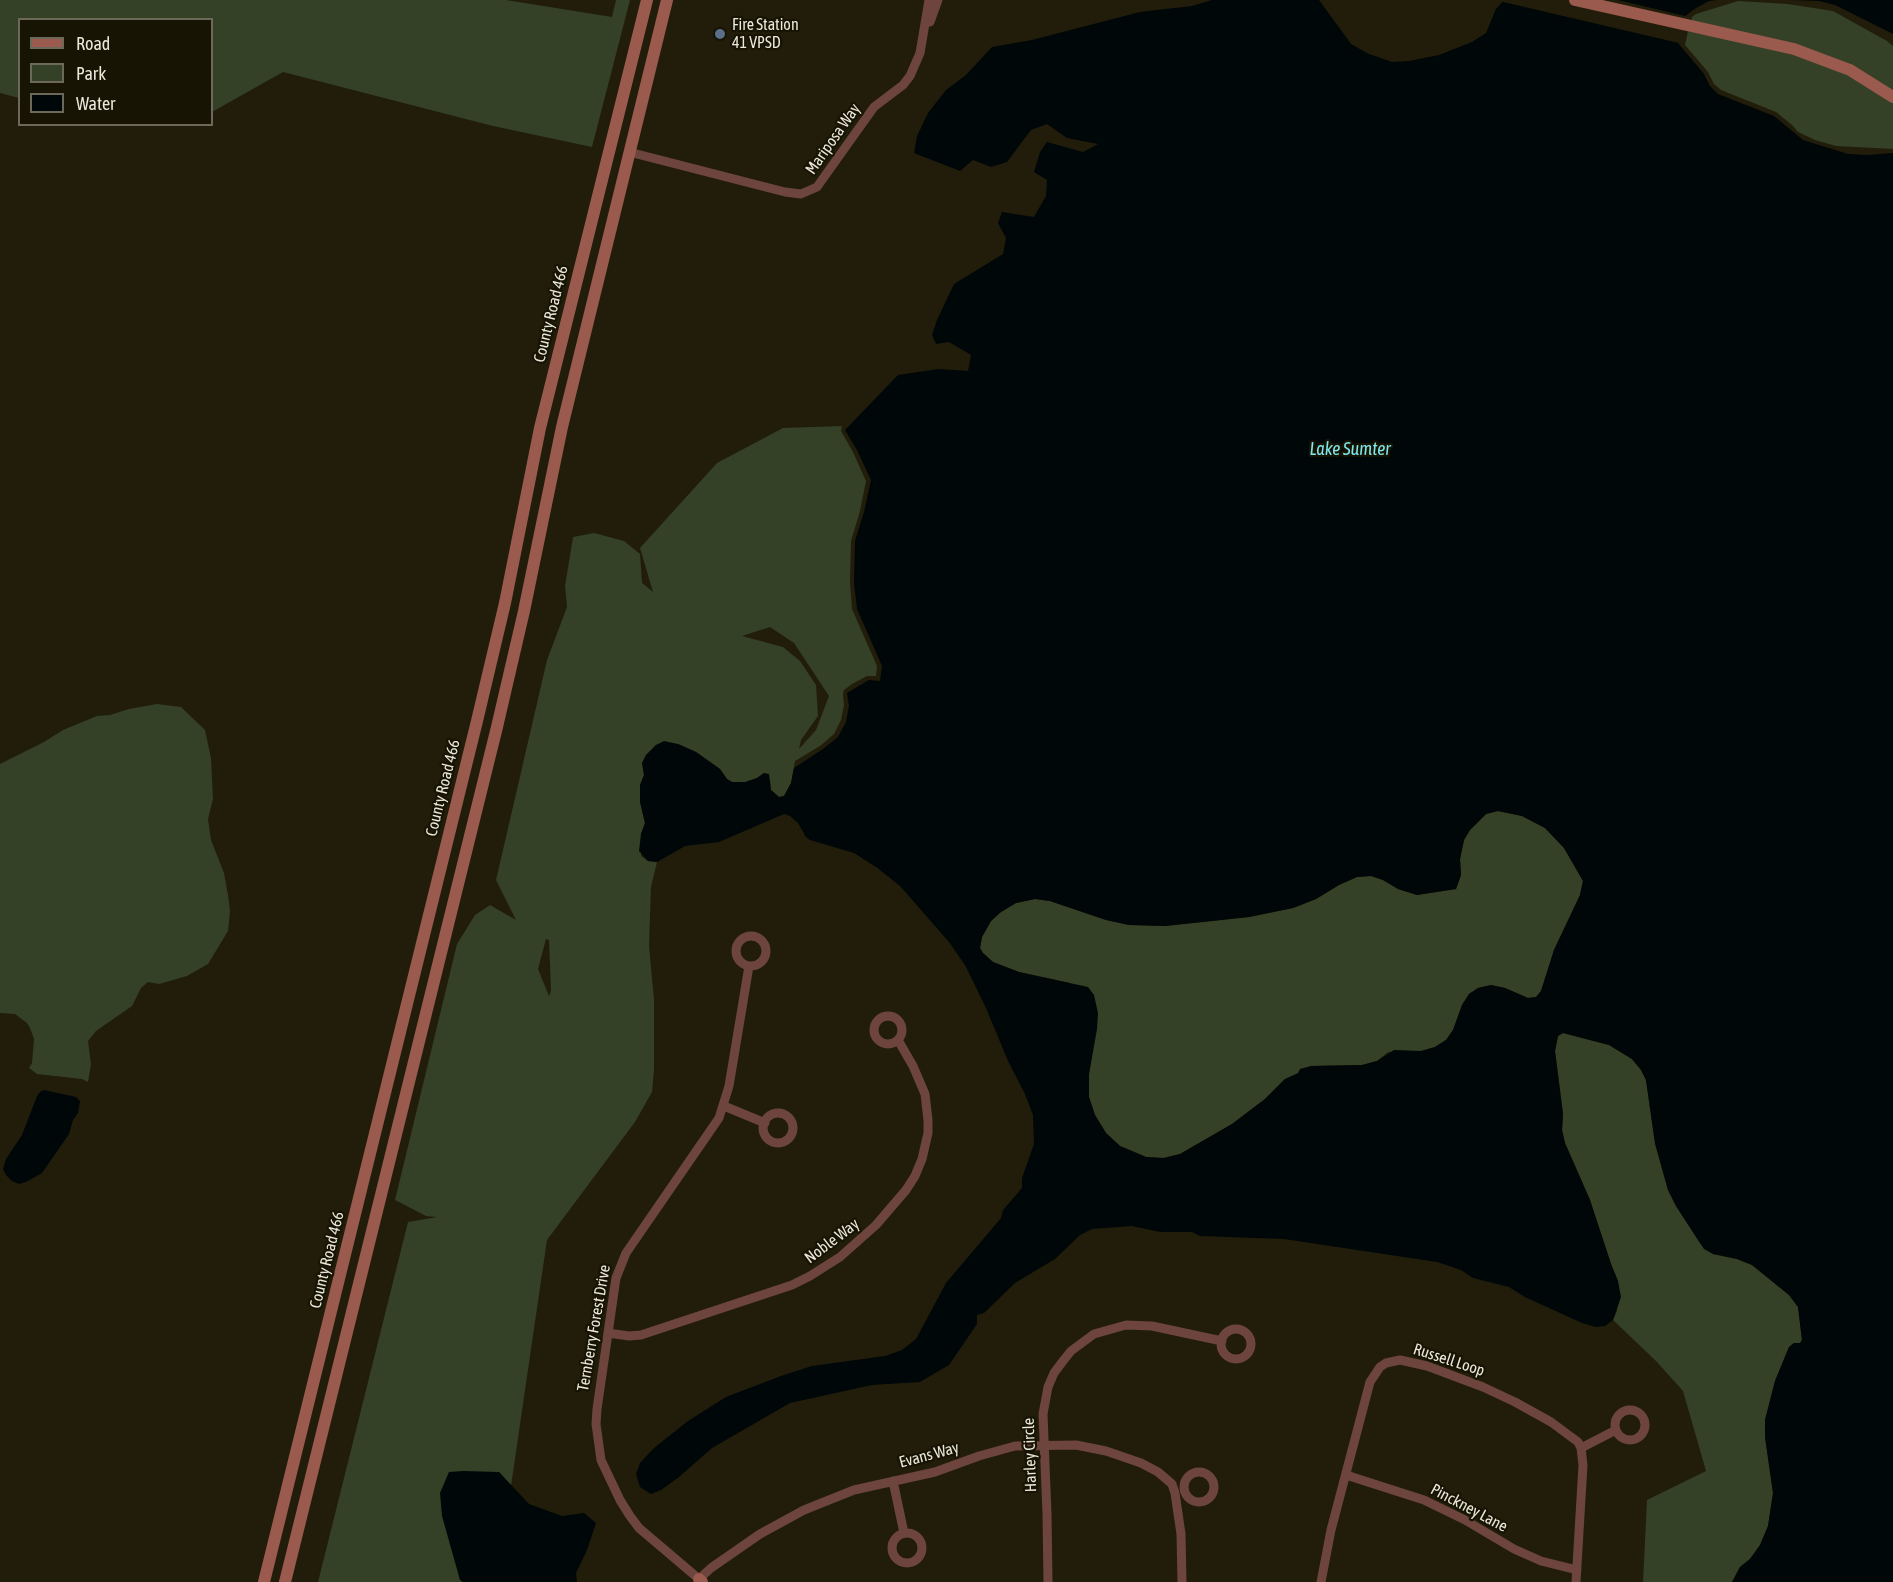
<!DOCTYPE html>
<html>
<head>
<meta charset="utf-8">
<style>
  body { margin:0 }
  #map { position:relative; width:1893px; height:1582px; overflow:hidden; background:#211d0a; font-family:"Asap Condensed",sans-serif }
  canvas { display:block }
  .legend { position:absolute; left:18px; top:18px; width:195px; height:108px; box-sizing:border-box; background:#181403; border:2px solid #6c695a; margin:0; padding:8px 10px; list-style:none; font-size:18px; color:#eae8dc }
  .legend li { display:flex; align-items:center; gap:12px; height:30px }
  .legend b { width:30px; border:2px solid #6c695a }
</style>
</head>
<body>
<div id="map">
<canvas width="1893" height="1582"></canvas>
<ul class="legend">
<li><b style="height:8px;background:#9a5a4d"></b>Road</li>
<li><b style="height:16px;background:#344126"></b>Park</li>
<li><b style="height:16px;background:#000708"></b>Water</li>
</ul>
</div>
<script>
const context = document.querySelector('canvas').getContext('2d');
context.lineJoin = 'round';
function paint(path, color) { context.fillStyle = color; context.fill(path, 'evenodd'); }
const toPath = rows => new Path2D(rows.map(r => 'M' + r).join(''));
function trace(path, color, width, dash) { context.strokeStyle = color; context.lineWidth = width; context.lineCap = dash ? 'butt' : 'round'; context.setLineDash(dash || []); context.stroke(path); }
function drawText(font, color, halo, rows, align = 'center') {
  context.font = font + ' "Asap Condensed",sans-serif'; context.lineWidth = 4.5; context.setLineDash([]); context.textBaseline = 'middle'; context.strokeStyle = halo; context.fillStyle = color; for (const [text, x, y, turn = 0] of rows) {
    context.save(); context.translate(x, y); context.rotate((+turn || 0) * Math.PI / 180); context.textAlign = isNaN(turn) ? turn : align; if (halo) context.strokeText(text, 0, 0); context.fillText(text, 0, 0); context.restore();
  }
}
paint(toPath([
  [0,0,506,0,612,17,616,0,630,0,592,147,493,126,283,72,212,112,212,20,20,20,19,98,0,93],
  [1738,1,1788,4,1833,11,1887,41,1893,46,1893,91,1853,66,1691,22,1692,17,1696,14],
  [1688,31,1793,53,1848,75,1893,103,1893,149,1836,146,1815,140,1798,132,1792,125,1776,112,1721,90,1714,84,1708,72,1685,45],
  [842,426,841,431,853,452,866,481,860,511,851,541,850,582,852,609,877,666,876,676,867,676,852,684,844,690,843,694,844,705,841,720,834,734,820,746,795,761,791,783,784,796,779,797,771,790,770,781,764,773,757,778,745,783,732,782,727,779,720,769,696,752,678,744,656,745,646,755,642,763,644,775,640,785,640,802,645,823,641,834,641,856,648,861,657,862,651,887,649,946,654,1000,654,1070,652,1092,635,1122,547,1240,511,1486,499,1472,449,1472,460,1580,463,1582,318,1582,408,1222,437,1217,426,1216,395,1200,457,944,475,915,490,905,516,920,496,880,547,660,567,607,565,586,573,537,594,533,624,541,640,554,642,583,653,592,640,548,717,463,783,428],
  [770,627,794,643,829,696,816,730,799,749,801,740,818,716,816,685,800,661,783,647,742,636],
  [546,939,549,940,551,991,549,996,538,969],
  [157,704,181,707,205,730,211,758,213,799,208,819,211,840,224,873,228,895,230,911,228,931,208,964,187,976,159,984,148,982,141,988,132,1006,96,1031,88,1041,91,1064,88,1082,82,1079,37,1074,29,1068,32,1063,34,1039,30,1028,27,1023,15,1014,0,1013,0,764,44,742,63,730,97,716,110,715,129,709],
  [1498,811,1522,816,1545,828,1564,848,1583,881,1580,895,1554,950,1541,991,1536,997,1528,998,1505,988,1491,985,1478,988,1469,994,1462,1005,1453,1030,1446,1040,1435,1047,1421,1051,1388,1052,1377,1061,1362,1065,1311,1066,1291,1078,1285,1079,1265,1099,1232,1124,1180,1154,1163,1158,1146,1157,1120,1146,1106,1133,1095,1115,1089,1097,1089,1074,1092,1054,1070,983,1019,972,993,962,983,953,980,948,982,937,991,921,1001,912,1016,903,1035,899,1050,901,1106,920,1129,925,1165,926,1249,917,1293,908,1316,899,1339,885,1357,877,1371,876,1383,880,1398,889,1417,895,1456,889,1461,875,1460,859,1464,840,1470,830,1486,814],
  [1563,1033,1609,1045,1632,1059,1641,1070,1646,1080,1655,1144,1668,1190,1676,1206,1700,1243,1713,1254,1737,1259,1752,1265,1789,1295,1798,1307,1802,1340,1800,1343,1794,1343,1789,1347,1775,1381,1765,1420,1765,1437,1773,1493,1768,1526,1760,1545,1750,1559,1740,1567,1732,1582,1643,1582,1647,1500,1706,1471,1683,1391,1656,1361,1613,1320,1617,1311,1618,1281,1611,1264,1590,1200,1565,1143,1562,1130,1563,1114,1555,1051,1558,1036]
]), '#344126');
paint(toPath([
  [1212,0,1319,0,1351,44,1369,54,1392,62,1409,61,1439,55,1472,42,1486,33,1496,9,1504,0,1717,0,1709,1,1696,8,1684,17,1677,27,1678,43,1704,74,1710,86,1718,94,1774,116,1803,140,1848,154,1868,155,1893,153,1893,1582,1732,1582,1740,1567,1750,1559,1760,1545,1768,1526,1773,1493,1765,1437,1765,1420,1775,1381,1789,1347,1794,1343,1800,1343,1802,1340,1798,1307,1789,1295,1752,1265,1737,1259,1713,1254,1704,1249,1700,1243,1676,1206,1668,1190,1655,1143,1646,1080,1641,1070,1632,1059,1609,1045,1563,1033,1558,1036,1555,1051,1563,1114,1562,1130,1565,1143,1590,1200,1611,1264,1618,1281,1621,1297,1613,1320,1605,1326,1596,1327,1582,1323,1525,1297,1509,1287,1473,1278,1461,1270,1437,1262,1284,1239,1200,1236,1192,1232,1160,1232,1132,1226,1092,1229,1080,1235,1055,1259,1015,1283,984,1313,977,1315,977,1324,949,1365,920,1382,872,1385,790,1403,712,1448,679,1477,661,1490,651,1494,640,1487,636,1474,640,1463,654,1448,688,1421,726,1397,781,1376,812,1366,885,1356,902,1350,916,1339,946,1283,1001,1218,1003,1210,1022,1188,1022,1178,1034,1144,1033,1115,1025,1094,1008,1061,986,1008,965,965,949,942,900,886,876,867,854,853,810,840,806,837,798,823,790,816,784,814,719,842,685,846,657,862,648,861,639,851,641,834,645,823,640,802,640,785,644,775,642,763,646,755,656,745,664,741,678,744,696,752,720,769,727,779,732,782,745,782,757,778,764,773,769,774,771,790,779,797,784,796,791,783,794,768,823,749,838,737,846,722,849,706,847,693,869,680,880,681,882,666,857,609,854,583,855,541,864,512,871,480,857,450,845,430,898,375,938,369,968,371,971,355,949,342,936,344,932,335,937,320,954,284,1003,254,1006,238,998,223,1002,212,1034,217,1046,196,1047,180,1034,172,1040,152,1047,142,1083,152,1098,144,1067,138,1047,124,1031,130,1007,162,991,167,973,160,960,171,914,153,917,136,928,113,946,90,966,75,992,47,1032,40,1140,12,1192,6],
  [1498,811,1522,816,1545,828,1564,848,1583,881,1580,895,1554,950,1541,991,1536,997,1528,998,1505,988,1491,985,1478,988,1469,994,1462,1005,1453,1030,1446,1040,1435,1047,1421,1051,1394,1050,1377,1061,1362,1065,1311,1066,1300,1069,1298,1073,1285,1079,1265,1099,1232,1124,1180,1154,1164,1158,1146,1157,1132,1151,1120,1146,1106,1133,1095,1115,1089,1097,1089,1074,1097,1029,1098,1013,1094,995,1088,987,1019,972,993,962,983,953,980,948,982,937,991,921,1001,912,1016,903,1035,899,1050,901,1106,920,1129,925,1165,926,1249,917,1293,908,1316,899,1339,885,1357,877,1371,876,1383,880,1398,889,1417,895,1456,889,1461,875,1460,859,1464,840,1470,830,1486,814],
  [1791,0,1893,0,1893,34,1835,5,1819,1],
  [44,1090,76,1097,80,1101,78,1113,73,1120,69,1134,42,1173,26,1182,19,1184,12,1181,6,1175,3,1169,6,1159,22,1135,37,1096,40,1092],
  [463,1471,499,1472,529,1504,562,1516,584,1513,596,1523,587,1550,576,1573,577,1582,463,1582,460,1580,442,1516,440,1493,449,1472]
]), '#000708');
paint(toPath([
  [1500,0,1618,0,1689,17,1679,28,1678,34,1683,44,1499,1]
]), '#211d0a');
trace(toPath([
  [930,22,938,0],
  [629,152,785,192,801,194,817,187,874,107,903,85,910,76,920,53,929,0],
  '736 951a15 15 0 1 1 30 0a15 15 0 1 1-30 0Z',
  [749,966,729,1086,719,1118,626,1253,616,1278,597,1409,596,1424,601,1460,620,1500,630,1516,639,1528,699,1579,711,1568,760,1534,804,1510,854,1490,935,1472,979,1456,1015,1446,1076,1445,1106,1451,1141,1463,1158,1472,1172,1484,1175,1493,1181,1534,1182,1582],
  '874 1030a14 14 0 1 1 28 0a14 14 0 1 1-28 0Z',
  [724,1106,765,1123],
  '763 1128a15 15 0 1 1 30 0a15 15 0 1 1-30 0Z',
  '1221 1344a15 15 0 1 1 30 0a15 15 0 1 1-30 0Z',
  [608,1333,629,1336,641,1335,792,1285,810,1276,840,1257,876,1225,906,1190,915,1176,922,1159,928,1133,928,1120,925,1094,913,1066,898,1040],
  '1615 1425a15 15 0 1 1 30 0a15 15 0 1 1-30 0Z',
  [1581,1448,1616,1430],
  '1184 1487a15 15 0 1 1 30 0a15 15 0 1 1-30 0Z',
  [1346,1475,1424,1500,1465,1520,1514,1549,1541,1561,1577,1570],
  [893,1481,904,1533],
  '892 1548a15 15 0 1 1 30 0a15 15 0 1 1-30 0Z',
  [1048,1582,1047,1514,1043,1414,1048,1387,1054,1373,1063,1361,1071,1351,1094,1334,1126,1325,1152,1326,1222,1341],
  [1321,1582,1331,1530,1370,1382,1380,1367,1386,1363,1400,1360,1427,1366,1483,1387,1515,1402,1551,1422,1578,1442,1581,1448,1583,1465,1576,1582]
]), '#6d453d', 9);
trace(toPath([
  [1575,0,1794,49,1850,70,1893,97],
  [699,1579,702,1582],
  [264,1582,477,721,505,603,540,428,647,0],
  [285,1582,497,727,524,611,562,427,667,0]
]), '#9a5a4d', 12);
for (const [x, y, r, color] of [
  [720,34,6,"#5c6f8a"]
]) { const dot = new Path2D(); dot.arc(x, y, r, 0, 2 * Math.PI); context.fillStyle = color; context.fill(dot); trace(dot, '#181403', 2); }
drawText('16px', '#eae8dc', '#181403', [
  ["Fire Station",732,25],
  ["41 VPSD",732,43]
], 'left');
drawText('16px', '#eae8dc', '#181403', [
  ["Mariposa Way",833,139,-55],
  ["County Road 466",551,314,-76],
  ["County Road 466",443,788,-76],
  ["Noble Way",832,1241,-37],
  ["County Road 466",327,1260,-76],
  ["Ternberry Forest Drive",594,1328,-80],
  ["Russell Loop",1449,1360,18],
  ["Evans Way",929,1455,-15],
  ["Harley Circle",1030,1455,-92],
  ["Pinckney Lane",1469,1508,28]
]);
drawText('italic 18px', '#7de8ee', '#181403', [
  ["Lake Sumter",1350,449]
]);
</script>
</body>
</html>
